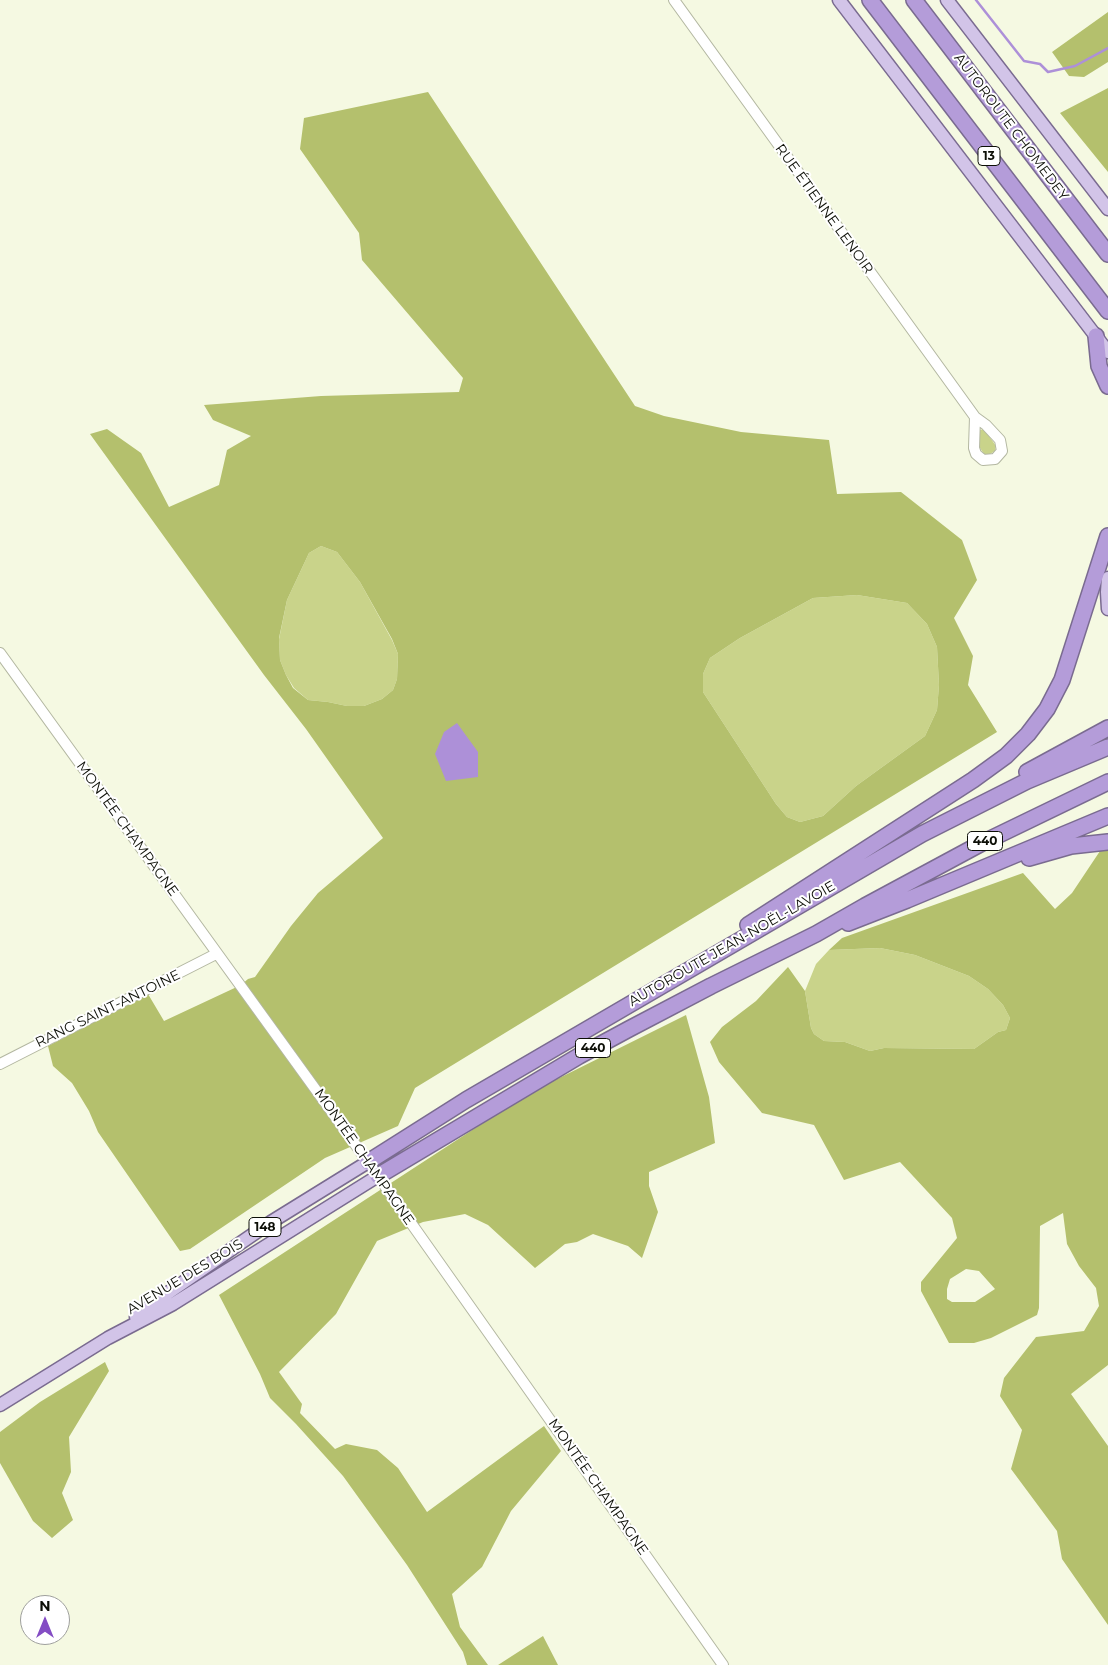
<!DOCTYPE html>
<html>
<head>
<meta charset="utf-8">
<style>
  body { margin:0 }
  #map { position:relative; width:1108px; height:1665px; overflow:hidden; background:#f5f9e2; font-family:Montserrat,sans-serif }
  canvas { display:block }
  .north { position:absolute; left:20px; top:1595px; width:50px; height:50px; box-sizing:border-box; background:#fff; border:1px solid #9e9f9c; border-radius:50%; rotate:0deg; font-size:14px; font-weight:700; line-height:20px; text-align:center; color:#0d0f07 }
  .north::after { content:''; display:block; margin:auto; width:18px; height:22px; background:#844dc4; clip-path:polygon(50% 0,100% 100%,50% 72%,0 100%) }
</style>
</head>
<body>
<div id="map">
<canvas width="1108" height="1665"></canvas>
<div class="north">N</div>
</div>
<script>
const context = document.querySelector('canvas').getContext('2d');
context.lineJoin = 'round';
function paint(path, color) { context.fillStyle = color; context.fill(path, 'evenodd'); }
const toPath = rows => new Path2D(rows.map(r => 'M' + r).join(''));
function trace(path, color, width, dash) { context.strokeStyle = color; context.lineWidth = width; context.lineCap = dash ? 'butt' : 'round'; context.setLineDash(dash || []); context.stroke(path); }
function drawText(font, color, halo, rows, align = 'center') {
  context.font = font + ' Montserrat,sans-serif'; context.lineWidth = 4; context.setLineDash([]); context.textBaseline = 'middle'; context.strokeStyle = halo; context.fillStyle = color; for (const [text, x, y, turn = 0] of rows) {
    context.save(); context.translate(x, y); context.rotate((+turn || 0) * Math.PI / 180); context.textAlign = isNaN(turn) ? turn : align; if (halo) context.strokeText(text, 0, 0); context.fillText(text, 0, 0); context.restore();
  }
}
paint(toPath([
  [984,429,996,446,995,451,990,454,984,454,980,448,980,430],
  [321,546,337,552,360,582,392,640,398,654,397,679,393,690,382,699,364,706,347,706,328,702,308,700,294,688,286,675,280,660,279,639,287,600,309,553],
  [857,595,907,603,927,624,937,647,939,685,937,710,925,736,856,786,823,816,800,822,787,817,776,804,703,692,703,674,710,658,740,638,813,598],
  [880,948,915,955,969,976,988,989,1003,1005,1010,1018,1006,1030,998,1032,974,1049,884,1048,870,1051,845,1042,824,1041,814,1034,811,1028,805,991,816,964,829,950]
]), '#c9d38a');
paint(toPath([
  [1108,12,1108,62,1084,77,1069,76,1052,52],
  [1108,88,1108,172,1060,113],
  [428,92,635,406,664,416,741,432,829,440,837,494,901,492,962,540,977,580,954,618,973,656,968,685,997,732,415,1088,398,1126,325,1158,190,1249,180,1251,98,1132,89,1111,72,1083,53,1066,48,1046,148,994,164,1021,241,985,248,979,255,977,291,926,318,893,383,838,306,729,264,675,90,434,107,429,141,453,169,507,219,485,227,450,251,436,213,420,204,405,321,396,459,392,463,378,362,260,359,233,300,149,304,118],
  [321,546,337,552,360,582,392,639,398,654,397,679,393,690,382,699,364,706,347,706,328,702,308,700,293,688,286,675,280,660,279,638,287,600,309,553],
  [857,595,907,603,927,624,937,647,939,685,937,710,925,736,856,786,823,816,800,822,787,817,776,804,703,692,703,674,710,658,740,638,813,598],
  [1102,848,1108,848,1108,1365,1071,1394,1108,1446,1108,1625,1062,1559,1057,1531,1011,1469,1022,1430,1000,1396,1004,1378,1036,1337,1084,1331,1099,1306,1096,1288,1079,1266,1067,1244,1063,1213,1040,1226,1039,1308,1037,1315,991,1338,974,1343,949,1343,921,1291,921,1282,957,1238,952,1218,900,1162,844,1180,814,1125,762,1113,719,1062,710,1042,722,1027,756,1001,788,967,805,991,811,1028,814,1034,824,1041,845,1042,870,1051,884,1048,974,1049,998,1032,1006,1030,1010,1018,1003,1005,988,989,969,976,915,955,880,948,829,950,842,938,1023,873,1055,909,1072,893],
  [966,1269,979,1271,995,1289,975,1302,952,1302,947,1299,947,1289,950,1279],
  [686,1015,709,1097,715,1143,649,1172,649,1186,658,1212,642,1258,628,1246,593,1234,577,1242,565,1244,535,1268,488,1225,465,1214,423,1222,377,1241,336,1314,279,1372,302,1404,300,1413,335,1449,346,1444,377,1450,398,1468,427,1512,544,1426,561,1451,511,1511,482,1567,452,1594,460,1627,488,1665,467,1665,463,1652,407,1565,343,1476,296,1424,270,1398,260,1374,219,1295,529,1093],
  [105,1362,109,1371,69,1437,71,1472,62,1493,73,1520,52,1538,33,1521,0,1463,0,1432,40,1402],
  [543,1636,558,1665,498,1665]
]), '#b4c06d');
paint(toPath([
  [457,723,478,752,478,777,446,781,435,754,444,732]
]), '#ad90d8');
trace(toPath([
  [976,0,1024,61,1040,64,1048,72,1075,66,1108,48]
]), '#ad90d8', 2.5);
const minor = toPath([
  [674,0,975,417,986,425,1000,440,1002,451,995,459,983,460,976,454,974,448,975,417],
  [0,653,368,1162,723,1665],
  [0,1064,216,954]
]);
const major = toPath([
  [839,0,1108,352],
  [947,0,1108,209],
  [1108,578,1107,592,1108,609],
  [136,1317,165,1295,271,1222,368,1162],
  [0,1405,108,1338,173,1304,378,1176]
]);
const highway = toPath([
  [870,0,1108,311],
  [914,0,1108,254],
  [1096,336,1099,366,1108,386],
  [1027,772,1108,728],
  [1029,858,1071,846,1108,842],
  [848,923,907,900,1108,816],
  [748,925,973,780,1006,756,1028,734,1047,709,1062,680,1108,536],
  [368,1162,466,1100,922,834,1027,781,1108,747],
  [378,1176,579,1056,629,1029,711,986,816,934,865,906,982,843,1108,782]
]);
trace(minor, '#b3b7a1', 12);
trace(major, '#7a6b90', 15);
trace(highway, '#7a6b90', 18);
trace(minor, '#fff', 10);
trace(major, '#d2c4e8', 12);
trace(highway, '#b49cd9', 15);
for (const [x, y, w] of [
  [989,156,22],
  [985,841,35],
  [593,1048,35],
  [265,1227,32]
]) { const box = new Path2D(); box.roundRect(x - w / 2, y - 9.5, w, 19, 4); context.fillStyle = '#fff'; context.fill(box); trace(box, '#0d0f07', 1); }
drawText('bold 12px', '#0d0f07', null, [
  ["13",989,156],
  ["440",985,841],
  ["440",593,1048],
  ["148",265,1227]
]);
drawText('14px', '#0d0f07', '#fff', [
  ["AUTOROUTE CHOMEDEY",1011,127,53],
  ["RUE ÉTIENNE LENOIR",824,209,54],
  ["MONTÉE CHAMPAGNE",127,829,54],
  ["AUTOROUTE JEAN-NOËL-LAVOIE",732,944,-30],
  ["RANG SAINT-ANTOINE",108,1009,-26],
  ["MONTÉE CHAMPAGNE",364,1157,55],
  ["AVENUE DES BOIS",185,1277,-31],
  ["MONTÉE CHAMPAGNE",598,1487,55]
]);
</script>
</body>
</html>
